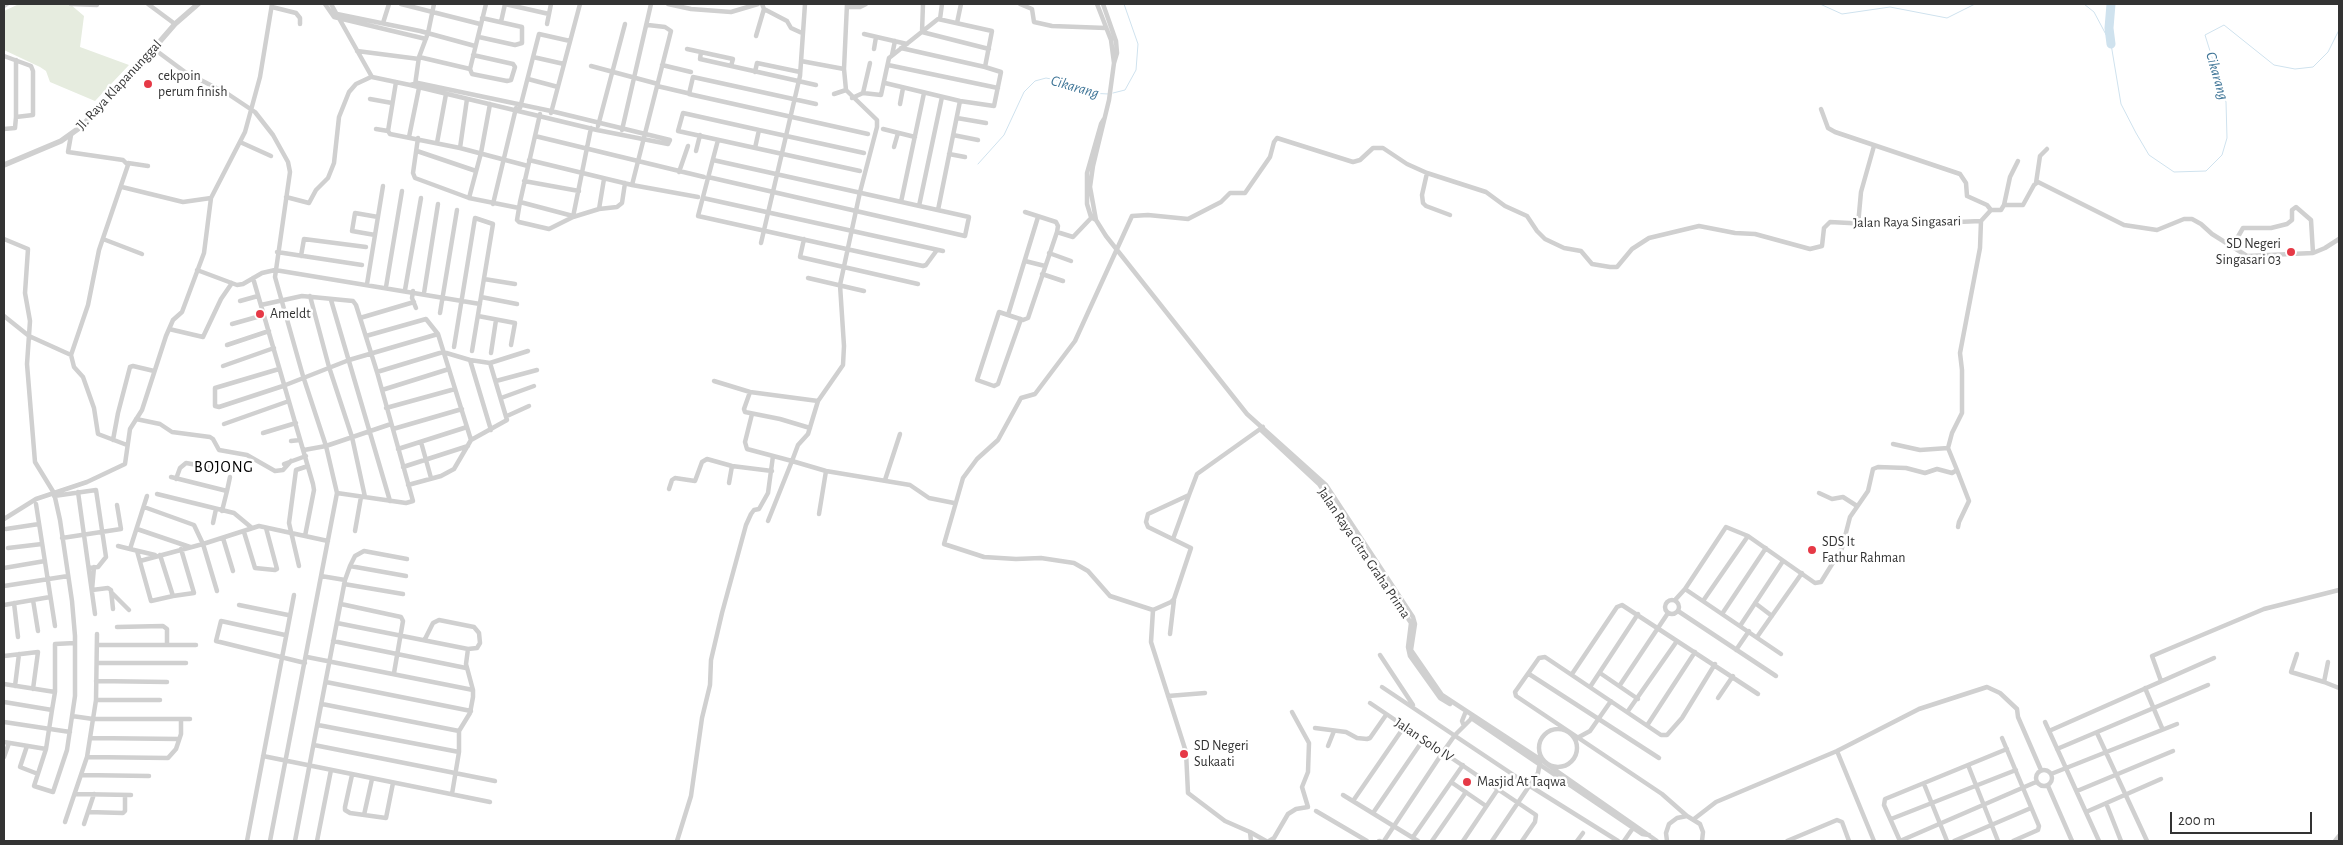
<!DOCTYPE html>
<html>
<head>
<meta charset="utf-8">
<style>
  body { margin:0 }
  #map { position:relative; width:2343px; height:845px; overflow:hidden; background:#fff; font-family:"Alegreya Sans",sans-serif }
  canvas { display:block }
  .frame { position:absolute; inset:0; border:5px solid #333; pointer-events:none }
  .scale { position:absolute; left:2170px; top:812px; width:142px; height:22px; box-sizing:border-box; border:2px solid #333; border-top:0; padding-left:6px; font-size:15px; line-height:18px; white-space:nowrap; color:#333; -webkit-text-stroke:4px #fff; paint-order:stroke }
</style>
</head>
<body>
<div id="map">
<canvas width="2343" height="845"></canvas>
<div class="frame"></div>
<div class="scale">200 m</div>
</div>
<script>
const context = document.querySelector('canvas').getContext('2d');
context.lineJoin = 'round';
function paint(path, color) { context.fillStyle = color; context.fill(path, 'evenodd'); }
const toPath = rows => new Path2D(rows.map(r => 'M' + r).join(''));
function trace(path, color, width, dash) { context.strokeStyle = color; context.lineWidth = width; context.lineCap = dash ? 'butt' : 'round'; context.setLineDash(dash || []); context.stroke(path); }
function drawText(font, color, halo, rows, align = 'center') {
  context.font = font + ' "Alegreya Sans",sans-serif'; context.lineWidth = 5; context.setLineDash([]); context.textBaseline = 'middle'; context.strokeStyle = halo; context.fillStyle = color; for (const [text, x, y, turn = 0] of rows) {
    context.save(); context.translate(x, y); context.rotate((+turn || 0) * Math.PI / 180); context.textAlign = isNaN(turn) ? turn : align; if (halo) context.strokeText(text, 0, 0); context.fillText(text, 0, 0); context.restore();
  }
}
paint(toPath([
  [19,4,70,4,84,16,80,47,129,65,95,101,50,82,46,71,40,67,4,50,4,11]
]), '#e6ecdf');
trace(toPath([
  [1820,4,1842,14,1890,7,1947,18,1975,4],
  [2084,4,2094,12,2111,44,2121,104,2136,133,2149,155,2174,172,2206,171,2222,155,2227,138,2226,102,2205,35,2224,25,2274,65,2295,69,2313,67,2328,52,2339,30],
  [1113,93,1125,90,1136,70,1138,44,1124,4],
  [978,164,1004,135,1024,92,1035,81,1046,78,1066,82,1087,93,1109,94]
]), '#cfe2ee', 1);
trace(toPath([
  [2111,44,2109,28,2111,4]
]), '#cfe2ee', 9);
trace(toPath([
  [71,4,97,5],
  [148,4,175,24],
  [325,4,334,17,426,39],
  [331,4,372,77,410,85,418,83,551,111,670,140,668,144,597,130,410,85],
  [401,4,480,24],
  [505,4,549,14],
  [668,4,691,9,731,12,758,4],
  [762,4,764,9,787,21,791,28,802,33],
  [847,4,844,69,846,90,877,120,877,127,860,192,840,285,844,346,843,365,818,401,808,434,798,445,792,461,826,471,910,485,929,498,954,503],
  [923,4,922,32,989,49],
  [1020,4,1032,9,1034,22,1052,26,1106,28],
  [1097,4,1111,40,1114,63,1109,100,1093,166,1090,187,1096,220,1106,236,1247,414,1326,485,1413,617,1415,624,1411,650,1442,695,1541,760,1657,841],
  [1103,4,1116,41,1117,53,1114,63],
  [4,6,7,4],
  [272,7,296,13,300,18,300,24],
  [847,7,860,7,866,4],
  [337,14,420,31,475,46],
  [940,19,942,4],
  [501,22,505,4],
  [383,23,389,4],
  [957,23,961,4],
  [547,24,551,4],
  [864,34,907,44],
  [756,36,764,9],
  [479,37,515,45,522,43,522,27,482,18],
  [901,48,985,67],
  [154,49,185,72,228,94,255,112,273,135,288,162,290,172,275,277,303,376,326,446,337,493,270,841],
  [687,49,733,59,731,66],
  [874,49,876,37],
  [357,51,419,59],
  [701,52,700,59,816,85],
  [892,55,895,41],
  [4,56,31,66,33,71,33,115,16,117,15,128,4,129],
  [419,57,470,69,472,74,507,81,511,80,515,67,513,64,473,55],
  [533,57,564,64],
  [801,61,844,69],
  [662,65,691,72],
  [888,65,998,88],
  [591,66,658,84],
  [470,69,486,4],
  [755,72,757,63,800,72],
  [528,79,558,87],
  [396,82,388,131,390,134,460,148,528,166],
  [415,85,419,57,428,33,434,4],
  [657,86,687,93],
  [863,93,870,63],
  [834,94,846,90],
  [852,98,863,93,881,95,889,58,938,19,992,31,985,67,1001,72,994,106,960,101,885,83],
  [370,99,392,103],
  [816,104,693,77,689,94,868,134],
  [900,104,903,88],
  [520,108,539,34,570,41],
  [1821,109,1828,128,1835,132,1960,174,1966,183,1967,196,1987,205,1991,210],
  [551,113,580,4],
  [540,114,520,202,517,220,519,222,549,229,573,217,599,209,617,207,622,203,625,183],
  [16,117,16,60],
  [957,118,986,123],
  [598,126,625,24],
  [376,129,388,131],
  [883,129,915,137],
  [622,130,651,4],
  [759,130,864,153],
  [953,135,978,140],
  [535,136,704,177],
  [409,137,419,88],
  [418,138,413,173,415,178,469,198,519,208],
  [718,140,698,216,923,266,926,265,937,250],
  [240,142,271,156],
  [437,143,446,94],
  [894,147,898,133],
  [460,148,467,99],
  [755,148,759,130,683,113,678,131,860,171],
  [417,151,476,171],
  [696,151,700,135],
  [949,154,965,157],
  [529,160,632,185,698,197],
  [128,163,148,166],
  [679,172,688,146],
  [1427,173,1422,195,1423,203,1426,206,1450,215],
  [708,177,965,236,969,217,713,160],
  [524,181,579,191],
  [2036,183,2040,156,2047,149],
  [632,185,671,31,665,27,648,25],
  [122,187,183,202,211,198],
  [286,197,309,203,316,190,328,178,334,163,339,117,349,92,356,84,371,77],
  [469,198,481,153,490,104],
  [703,198,943,251],
  [520,202,573,216],
  [901,202,924,93],
  [493,204,516,108],
  [2004,205,2010,177,2018,161],
  [919,206,942,97],
  [599,209,604,179],
  [938,210,960,101],
  [573,217,591,128],
  [1096,220,1091,217,1087,204,1087,173,1101,124,1104,119],
  [1858,225,1861,192,1874,146],
  [1057,232,1073,237,1093,216],
  [375,235,352,231,355,213,378,217],
  [4,239,28,249,25,293,30,321,27,364,35,462,54,493,60,520,72,601,75,636,75,696,67,750,53,792,34,786,46,749,52,710,55,692,55,644,75,643],
  [103,239,142,254],
  [804,239,800,257,918,284],
  [761,243,800,76,805,4],
  [2232,247,2243,228,2271,228,2287,224,2292,220,2292,210,2296,207,2311,220,2313,253],
  [277,252,362,265],
  [1049,253,1071,261],
  [301,256,304,239,366,247],
  [1025,261,1045,266],
  [197,270,237,285,243,284,262,273,275,270,480,304],
  [1042,274,1063,281],
  [253,278,313,484,314,490,305,536],
  [808,278,864,291],
  [484,279,515,284],
  [367,284,383,186],
  [386,287,402,191],
  [405,290,421,198],
  [413,291,412,298,416,308],
  [424,293,438,204],
  [310,296,329,367,352,437,365,497],
  [481,297,517,304],
  [331,300,390,501],
  [240,301,258,296],
  [261,305,302,296,353,301,356,305,377,372,413,501,406,503,337,493],
  [440,313,457,210],
  [1008,315,1038,217],
  [4,316,29,336,71,355,88,305,99,250,128,165,123,160,68,152,71,135],
  [478,316,515,323,511,345],
  [360,318,414,302],
  [1021,319,998,384,994,386,977,380,999,312,1023,320,1028,318,1057,232,1058,226,1056,222,1025,212],
  [232,324,264,315],
  [169,329,203,337,221,299,232,283],
  [366,336,426,319,438,334,471,440],
  [227,345,269,331],
  [454,347,475,218,493,224,472,351],
  [491,353,496,320],
  [71,355,74,367,83,377,94,408,98,434,127,445],
  [470,360,491,430],
  [223,366,274,348],
  [279,369,215,388,215,406,219,407,283,386,349,360,438,334],
  [377,372,443,352,470,360,490,363,528,351],
  [496,381,537,370],
  [714,381,750,392,818,401],
  [382,390,449,369],
  [750,392,744,409,745,412,780,419,810,428],
  [501,398,534,386],
  [386,408,455,389],
  [752,414,745,442,747,449,792,461,768,521],
  [507,416,529,406],
  [136,419,160,424,172,432,210,437,213,439,219,450,247,455,275,471,283,470,291,461],
  [224,424,289,401],
  [1263,427,1197,474,1189,495,1148,514,1146,522,1148,527,1191,548,1174,599,1171,602,1153,610,1110,596,1088,571,1074,563,1041,558,1016,559,984,557,944,544,963,478,977,459,998,440,1021,398,1035,394,1075,341,1132,216,1148,215,1188,219,1221,202,1230,193,1245,193,1270,157,1274,142,1277,138,1353,162,1360,160,1373,148,1383,148,1407,164,1427,173,1486,192,1505,206,1527,216,1537,231,1545,239,1564,248,1581,251,1592,264,1610,267,1617,267,1632,249,1649,238,1699,226,1735,233,1755,234,1810,249,1822,246,1824,228,1830,222,1887,225,1981,221,1991,210,2001,210,2004,205,2023,205,2034,185,2038,182,2124,225,2157,230,2184,219,2192,219,2201,224,2212,234,2247,256,2313,253,2325,248,2339,239],
  [393,429,462,409],
  [1260,429,1319,484,1411,623,1408,647,1410,656,1440,698,1450,704],
  [263,433,296,423],
  [113,440,118,413,130,367,133,366,154,371],
  [291,441,300,440],
  [421,442,431,478],
  [1893,444,1920,450,1948,448],
  [398,449,467,427],
  [304,450,326,446,391,424],
  [284,464,306,456],
  [403,467,468,446],
  [1957,470,1969,501,1959,522,1958,527],
  [171,477,227,491,222,511],
  [176,479,180,468,186,463,215,468],
  [885,480,900,434],
  [729,483,732,466],
  [408,485,441,476,454,469,471,440,507,420,490,363],
  [669,489,672,480,675,478,695,481,702,462,707,459,732,466,772,471],
  [227,491,230,477],
  [78,492,95,614],
  [1819,493,1832,499,1843,497,1857,506],
  [157,494,234,513,252,528],
  [54,496,96,490,106,557,98,567,89,568],
  [147,496,130,549,155,555],
  [36,504,55,626],
  [144,507,194,525,203,544,217,591],
  [819,514,826,471],
  [4,519,36,499,87,482,125,464,130,429,142,410,166,336,173,320,182,312,204,253,211,198,245,132,260,77,272,4],
  [213,523,216,509],
  [6,529,39,524],
  [137,529,190,547],
  [355,531,361,497],
  [244,532,255,568,275,570,277,569,266,528],
  [62,538,121,529,117,505],
  [223,538,233,571],
  [1173,539,1189,495],
  [118,546,130,549],
  [8,548,42,544],
  [137,551,151,601,173,596,194,593,181,549],
  [160,555,173,596],
  [140,561,203,544,259,526,328,541],
  [299,566,289,523,296,470,308,466],
  [350,566,406,576],
  [94,567,92,590,108,588,111,590,113,609],
  [4,568,45,561],
  [321,576,345,580],
  [344,584,403,594],
  [4,586,68,576],
  [1685,589,1781,654],
  [111,592,129,610],
  '1665 607a7 7 0 1 1 14 0a7 7 0 1 1-14 0Z',
  [33,600,38,631],
  [1675,600,1685,589,1726,527,1748,536,1815,583,1821,582,1842,548,1850,517,1868,491,1873,469,1878,467,1906,468,1925,473,1937,469,1952,473,1957,470,1948,448,1952,433,1962,413,1962,370,1960,353,1980,248,1981,221],
  [1703,601,1748,536],
  [14,603,18,637],
  [1755,603,1772,616],
  [341,604,401,617,403,621,394,673],
  [4,605,50,597],
  [239,605,288,615],
  [1153,610,1151,642,1186,752,1188,793,1225,821,1250,832,1251,841],
  [1678,611,1776,676],
  [1722,614,1766,548],
  [337,623,468,649,477,648,480,643,479,633,474,627,439,620,433,623,425,639],
  [1740,626,1783,561],
  [117,627,163,626,167,629,167,645],
  [1170,634,1174,600],
  [285,635,221,621,216,641,305,663],
  [1757,637,1802,573],
  [333,641,466,668],
  [97,645,196,645],
  [1736,650,1749,631],
  [2297,654,2291,672,2324,682],
  [1380,655,1413,705],
  [4,656,38,652,33,689],
  [307,657,473,690],
  [2328,662,2324,682,2339,688],
  [97,663,186,663],
  [1600,673,1638,699],
  [1529,674,1659,758],
  [1572,674,1617,607,1622,605,1758,694],
  [96,681,167,682],
  [2161,681,2152,656,2264,609,2339,590],
  [326,682,471,711],
  [4,684,55,692],
  [1620,685,1668,613],
  [15,686,19,654],
  [1382,687,1530,786,1618,841],
  [1590,687,1638,614],
  [2145,688,2162,728],
  [1168,696,1205,693],
  [1718,698,1733,676],
  [96,700,160,700],
  [4,702,52,710],
  [1370,703,1536,815,1535,822,1522,841],
  [322,704,459,731],
  [1628,711,1677,641],
  [72,716,93,719,190,719],
  [1471,718,1633,828,1642,834,1649,835],
  [4,722,70,732],
  [2045,722,2099,841],
  [1648,724,1695,652],
  [318,725,459,752],
  [1464,726,1462,721,1466,711],
  [1315,728,1346,732,1357,738,1367,739,1370,738,1386,715],
  '1539 748a19 19 0 1 1 38 0a19 19 0 1 1-38 0Z',
  [2049,731,2214,658],
  [2097,733,2147,841],
  [1579,737,1590,731,1611,701],
  [90,738,179,739],
  [2002,738,2039,826,2038,830,2013,841],
  [4,742,46,749],
  [314,745,495,781],
  [27,746,20,767,38,774],
  [1328,746,1334,731],
  [2057,749,2208,685],
  [1837,751,1874,841],
  [263,756,490,802],
  [4,757,9,743],
  [87,757,168,758,176,749,181,734,181,719],
  [1968,765,1998,841],
  '2036 778a8 8 0 1 1 16 0a8 8 0 1 1-16 0Z',
  [2051,774,2177,724],
  [81,775,149,776],
  [352,775,345,807,345,810,350,813,386,818,393,783],
  [1451,782,1486,806],
  [1924,784,1947,841],
  [2048,786,2072,841],
  [2077,791,2173,751],
  [75,794,131,795],
  [452,794,459,752,459,731,470,713,473,697,473,690,466,664,468,649],
  [1343,795,1418,841],
  [1353,801,1404,727],
  [2106,803,2121,841],
  [1316,811,1367,841],
  [88,812,123,813,125,811,125,795],
  [2086,812,2161,779],
  [1373,813,1423,740],
  [364,815,372,779],
  [1687,816,1662,794,1516,696,1515,692,1539,658,1545,657,1661,735,1667,735,1682,718,1715,664],
  [1694,819,1716,802,1837,751,1919,709,1987,687,2000,693,2017,709,2018,717,2041,770],
  [1891,819,2016,770],
  [65,822,87,757,96,700,97,634],
  [84,824,94,794],
  [1250,832,1266,841],
  [1413,837,1463,765],
  [247,841,294,595],
  [295,841,345,580,350,566,355,556,364,551,407,559],
  [317,841,331,770],
  [677,841,691,796,702,718,710,685,711,660,722,613,746,525,751,514,754,510,759,509,768,493,773,456],
  [1269,841,1274,838,1288,814,1296,809,1308,807,1302,787,1308,772,1309,743,1292,712],
  [1379,841,1380,841],
  [1384,841,1443,752,1455,735,1473,717],
  [1432,841,1466,792],
  [1463,841,1498,789],
  [1492,841,1538,773,1540,762],
  [1577,841,1583,833],
  [1624,841,1633,828],
  [1667,841,1666,833,1669,824,1677,818,1687,816,1700,824,1703,832,1702,841],
  [1787,841,1837,820,1842,822,1849,841],
  [1900,841,1884,805,1885,799,2007,749],
  [1900,841,2036,782],
  [1954,841,2031,808],
  [2335,841,2339,836]
]), '#d0d0d0', 4.5);
trace(toPath([
  [4,165,61,141,82,126,136,69,175,24,198,4]
]), '#d0d0d0', 5.5);
for (const [x, y, r, color] of [
  [148,84,5,"#e63946"],
  [2291,252,5,"#e63946"],
  [260,314,5,"#e63946"],
  [1812,550,5,"#e63946"],
  [1184,754,5,"#e63946"],
  [1467,782,5,"#e63946"]
]) { const dot = new Path2D(); dot.arc(x, y, r, 0, 2 * Math.PI); context.fillStyle = color; context.fill(dot); trace(dot, '#fff', 2); }
drawText('14px', '#333', '#fff', [
  ["cekpoin",158,76],
  ["perum finish",158,92],
  ["SD Negeri",2281,244,"right"],
  ["Singasari 03",2281,260,"right"],
  ["Ameldt",270,314],
  ["SDS It",1822,542],
  ["Fathur Rahman",1822,558],
  ["SD Negeri",1194,746],
  ["Sukaati",1194,762],
  ["Masjid At Taqwa",1477,782]
], 'left');
drawText('14px', '#333', '#fff', [
  ["Jl. Raya Klapanunggal",119,85,-47],
  ["Jalan Raya Singasari",1907,222,-1],
  ["Jalan Raya Citra Graha Prima",1364,553,56],
  ["Jalan Solo IV",1424,740,34]
]);
drawText('italic 15px', '#3f7597', '#fff', [
  ["Cikarang",2217,76,74],
  ["Cikarang",1075,87,16]
]);
context.letterSpacing = '1px';
drawText('16px', '#000', '#fff', [
  ["BOJONG",224,467]
]);
context.letterSpacing = '0px';
</script>
</body>
</html>
